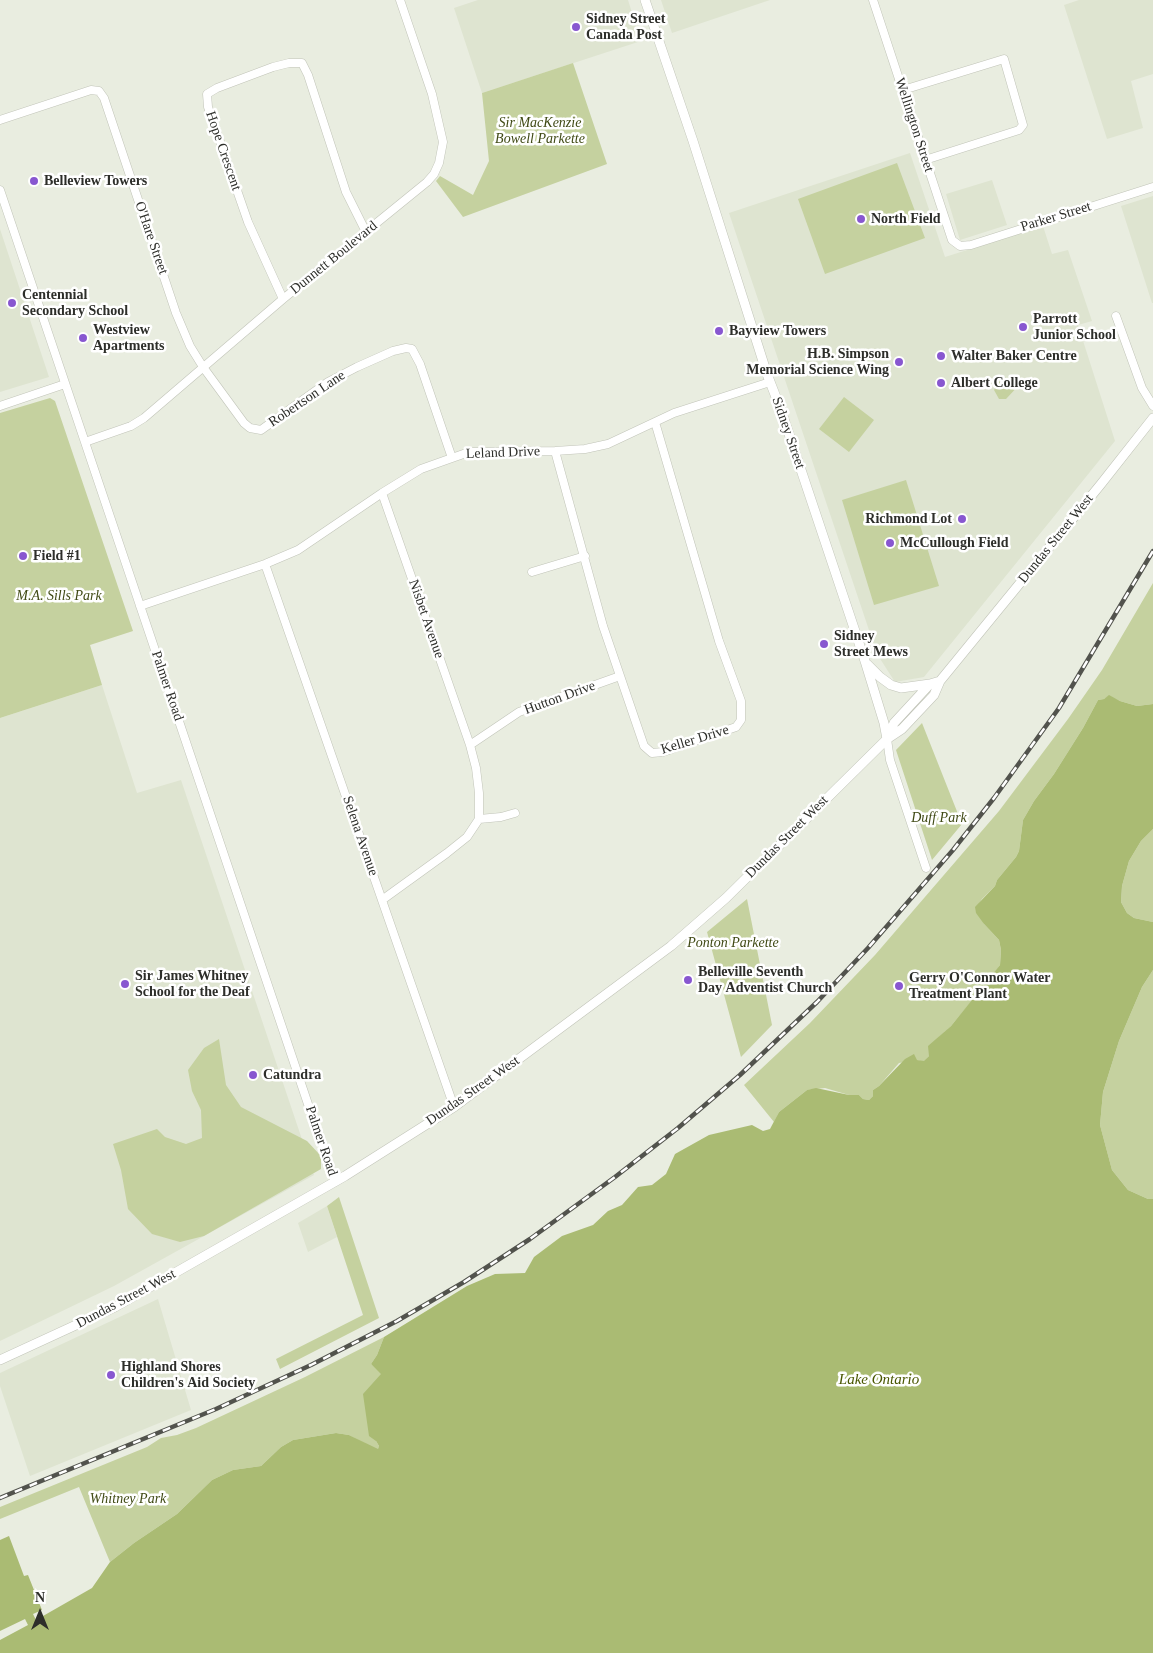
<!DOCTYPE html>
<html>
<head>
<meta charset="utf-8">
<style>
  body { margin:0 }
  #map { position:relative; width:1153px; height:1653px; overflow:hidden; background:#e9ede0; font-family:"Times New Roman",serif }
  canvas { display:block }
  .north { position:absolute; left:15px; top:1588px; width:50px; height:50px; -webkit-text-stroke:4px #fff; paint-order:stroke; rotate:0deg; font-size:14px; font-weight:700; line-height:20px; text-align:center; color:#2d2e2a }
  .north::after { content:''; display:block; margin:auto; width:18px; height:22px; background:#2d2e2a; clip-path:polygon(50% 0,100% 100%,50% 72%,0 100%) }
</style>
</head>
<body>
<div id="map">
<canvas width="1153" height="1653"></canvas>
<div class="north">N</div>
</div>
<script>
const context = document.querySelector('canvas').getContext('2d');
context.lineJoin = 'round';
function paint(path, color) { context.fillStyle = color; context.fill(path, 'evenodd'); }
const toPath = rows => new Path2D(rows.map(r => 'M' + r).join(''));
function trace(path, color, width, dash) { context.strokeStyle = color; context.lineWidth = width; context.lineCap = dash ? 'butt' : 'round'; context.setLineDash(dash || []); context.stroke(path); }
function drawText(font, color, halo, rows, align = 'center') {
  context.font = font + ' "Times New Roman",serif'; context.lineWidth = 5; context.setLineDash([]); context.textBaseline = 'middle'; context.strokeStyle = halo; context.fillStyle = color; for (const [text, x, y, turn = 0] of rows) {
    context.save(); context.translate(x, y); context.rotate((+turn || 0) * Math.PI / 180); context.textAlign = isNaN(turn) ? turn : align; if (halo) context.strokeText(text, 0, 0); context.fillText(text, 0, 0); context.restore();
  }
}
paint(toPath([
  [478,0,628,0,641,41,482,93,454,8],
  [661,0,770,0,672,33],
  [1079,0,1153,0,1153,74,1131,81,1143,128,1107,139,1064,5],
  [910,153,945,257,1043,226,1052,254,1068,250,1092,321,1078,325,1115,441,924,677,895,682,877,654,729,213],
  [992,180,1007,225,960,240,946,194],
  [1153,196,1153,303,1152,303,1121,206],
  [0,229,49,377,0,392],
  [102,685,137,793,181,780,314,1175,114,1286,0,1341,0,718],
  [327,1206,337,1237,308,1252,298,1223],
  [158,1299,191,1410,30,1476,0,1386,0,1373]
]), '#dee4d0');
paint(toPath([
  [573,63,607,164,463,217,436,181,440,176,473,195,489,161,482,93],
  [897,163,925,238,825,274,798,199],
  [1011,377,1020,384,1006,399,999,399,994,390,1002,378],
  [844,397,874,420,849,452,819,429],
  [50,398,55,401,133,631,90,645,102,685,0,718,0,413],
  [906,480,939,586,874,605,842,500],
  [1153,583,1153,704,1137,706,1120,701,1109,696,1104,699,1098,700,1083,728,1054,774,1034,801,1023,820,1019,851,1016,857,997,880,995,886,982,899,979,904,984,924,999,940,1001,950,1000,965,992,976,951,1026,940,1036,929,1056,924,1062,917,1060,899,1063,879,1086,873,1090,873,1096,869,1100,863,1099,859,1095,849,1095,825,1088,807,1090,779,1112,774,1122,744,1085,810,1023,875,955,999,811,1068,719,1102,670],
  [922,723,962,824,932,860,896,750],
  [1153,829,1153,922,1134,918,1127,913,1121,902,1122,886,1129,861,1141,841],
  [747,899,772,1025,741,1057,707,932],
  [1153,970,1153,1199,1148,1199,1128,1190,1112,1170,1100,1125,1103,1092,1119,1041,1142,987],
  [219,1039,226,1085,241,1107,307,1141,321,1156,321,1169,204,1236,180,1242,152,1234,128,1209,121,1170,113,1144,157,1129,165,1137,186,1144,202,1138,201,1110,192,1091,188,1070,204,1048],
  [339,1197,379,1318,280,1369,276,1359,363,1315,327,1206],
  [384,1337,377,1355,371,1364,382,1374,376,1441,379,1446,378,1450,349,1435,336,1433,293,1440,281,1447,261,1466,233,1470,212,1480,177,1514,134,1543,110,1562,79,1487,0,1519,0,1507,147,1447,161,1438,177,1435,196,1428,305,1377]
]), '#c5d19f');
paint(toPath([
  [1109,695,1120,701,1137,706,1153,704,1153,829,1141,841,1129,861,1122,886,1121,902,1127,913,1134,918,1153,922,1153,970,1142,987,1119,1041,1103,1092,1100,1125,1112,1170,1128,1190,1148,1199,1153,1199,1153,1653,0,1653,0,1640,28,1625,25,1619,0,1631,0,1540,9,1536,24,1576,28,1575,42,1610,33,1614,36,1620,92,1588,110,1562,134,1543,177,1514,212,1480,233,1470,261,1466,281,1447,293,1440,336,1433,349,1435,378,1449,379,1446,376,1441,369,1436,363,1394,381,1374,371,1364,377,1355,384,1337,467,1286,495,1274,525,1273,534,1257,562,1236,593,1225,608,1211,622,1205,638,1187,652,1185,666,1174,675,1154,709,1135,752,1125,763,1131,770,1129,779,1112,807,1090,816,1088,849,1095,859,1095,863,1099,869,1100,873,1096,873,1090,879,1086,905,1059,914,1054,917,1060,924,1061,929,1056,928,1046,951,1026,1000,965,1001,950,999,940,984,924,976,913,975,907,995,886,997,880,1016,857,1019,851,1023,820,1034,801,1054,774,1083,728,1098,700,1104,699]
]), '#aabb73');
const minor = toPath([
  [873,0,952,240,960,246,971,245,1153,187],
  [903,90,1004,59,1023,125,1019,130,925,160],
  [0,120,91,90,99,91,104,98,176,313,190,346,203,367,244,423,250,428,261,430,328,382,357,367,393,351,406,348,412,349,420,364,452,458],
  [0,190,311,1113,335,1182],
  [283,299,248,222,208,107,207,94,217,88,273,67,289,63,302,63,308,75,346,192,366,232],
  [1116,316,1142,388,1153,406],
  [0,406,65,384],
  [85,442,131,426,144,418,283,299,427,182,434,174,439,163,443,142,432,94,400,0],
  [555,451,603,626,644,746,652,753,663,752,736,727,741,720,741,701,719,641,655,422],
  [265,564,454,1107],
  [532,572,585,556],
  [140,606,265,564,298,550,382,493,421,469,452,458,469,452,555,451,585,449,608,444,674,413,770,382],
  [887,739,890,760,926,868],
  [470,745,519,712,620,676],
  [479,819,501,817,515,813],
  [382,900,447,853,467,837,479,819,479,793,476,768,470,745,382,493]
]);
const major = toPath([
  [645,0,693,141,767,374,781,410,865,661,884,723,887,739],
  [867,664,880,677,891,685,901,688,930,684],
  [887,739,894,723,930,684,940,681],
  [0,1360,115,1307,345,1176,454,1107,671,946,726,898,887,739,902,729,934,695,940,681,1101,484,1153,418]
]);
trace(minor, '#c1c4b8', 9);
trace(major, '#c1c4b8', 10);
trace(minor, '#fff', 8);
trace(major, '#fff', 9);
const rail = toPath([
  [0,1498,216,1409,311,1365,397,1321,464,1282,530,1239,615,1177,678,1128,740,1075,817,1002,868,948,953,850,994,798,1059,708,1153,551]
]);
trace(rail, '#52534d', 4.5);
trace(rail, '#fff', 2.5, [8]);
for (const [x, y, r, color] of [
  [576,27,5,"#8857d0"],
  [34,181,5,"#8857d0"],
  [861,219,5,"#8857d0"],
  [12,303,5,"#8857d0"],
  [1023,327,5,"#8857d0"],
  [719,331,5,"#8857d0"],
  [83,338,5,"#8857d0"],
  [941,356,5,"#8857d0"],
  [899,362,5,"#8857d0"],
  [941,383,5,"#8857d0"],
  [962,519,5,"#8857d0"],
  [890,543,5,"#8857d0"],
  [23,556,5,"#8857d0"],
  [824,644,5,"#8857d0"],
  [688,980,5,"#8857d0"],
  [125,984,5,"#8857d0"],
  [899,986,5,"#8857d0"],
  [253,1075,5,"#8857d0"],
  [111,1375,5,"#8857d0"]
]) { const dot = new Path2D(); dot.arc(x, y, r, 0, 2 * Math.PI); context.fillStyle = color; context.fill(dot); trace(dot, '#fff', 2); }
drawText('bold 14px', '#2d2e2a', '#fff', [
  ["Sidney Street",586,19],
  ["Canada Post",586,35],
  ["Belleview Towers",44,181],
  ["North Field",871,219],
  ["Centennial",22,295],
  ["Secondary School",22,311],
  ["Parrott",1033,319],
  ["Junior School",1033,335],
  ["Westview",93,330],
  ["Apartments",93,346],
  ["Bayview Towers",729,331],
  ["H.B. Simpson",889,354,"right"],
  ["Memorial Science Wing",889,370,"right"],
  ["Walter Baker Centre",951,356],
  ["Albert College",951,383],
  ["Richmond Lot",952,519,"right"],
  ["McCullough Field",900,543],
  ["Field #1",33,556],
  ["Sidney",834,636],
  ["Street Mews",834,652],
  ["Belleville Seventh",698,972],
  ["Day Adventist Church",698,988],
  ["Sir James Whitney",135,976],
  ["School for the Deaf",135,992],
  ["Gerry O'Connor Water",909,978],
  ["Treatment Plant",909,994],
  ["Catundra",263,1075],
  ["Highland Shores",121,1367],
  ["Children's Aid Society",121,1383]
], 'left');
drawText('italic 14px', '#404a15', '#fff', [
  ["Sir MacKenzie",540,123],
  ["Bowell Parkette",540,139],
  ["M.A. Sills Park",59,596],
  ["Duff Park",939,818],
  ["Ponton Parkette",733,943],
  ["Whitney Park",128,1499]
]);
drawText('14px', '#2d2e2a', '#fff', [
  ["Wellington Street",914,125,72],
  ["Hope Crescent",223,151,71],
  ["Parker Street",1056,217,-17],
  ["O'Hare Street",151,238,71],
  ["Dunnett Boulevard",334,258,-39],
  ["Robertson Lane",307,399,-34],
  ["Sidney Street",788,433,71],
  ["Leland Drive",503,453,-2],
  ["Dundas Street West",1056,539,-51],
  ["Nisbet Avenue",426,619,71],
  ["Palmer Road",167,686,71],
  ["Hutton Drive",560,698,-20],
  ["Keller Drive",695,740,-17],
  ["Selena Avenue",360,836,71],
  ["Dundas Street West",787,837,-45],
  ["Dundas Street West",473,1091,-35],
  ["Palmer Road",321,1141,71],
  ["Dundas Street West",126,1299,-28]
]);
drawText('italic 15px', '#495600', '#fff', [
  ["Lake Ontario",879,1380]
]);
</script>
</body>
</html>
